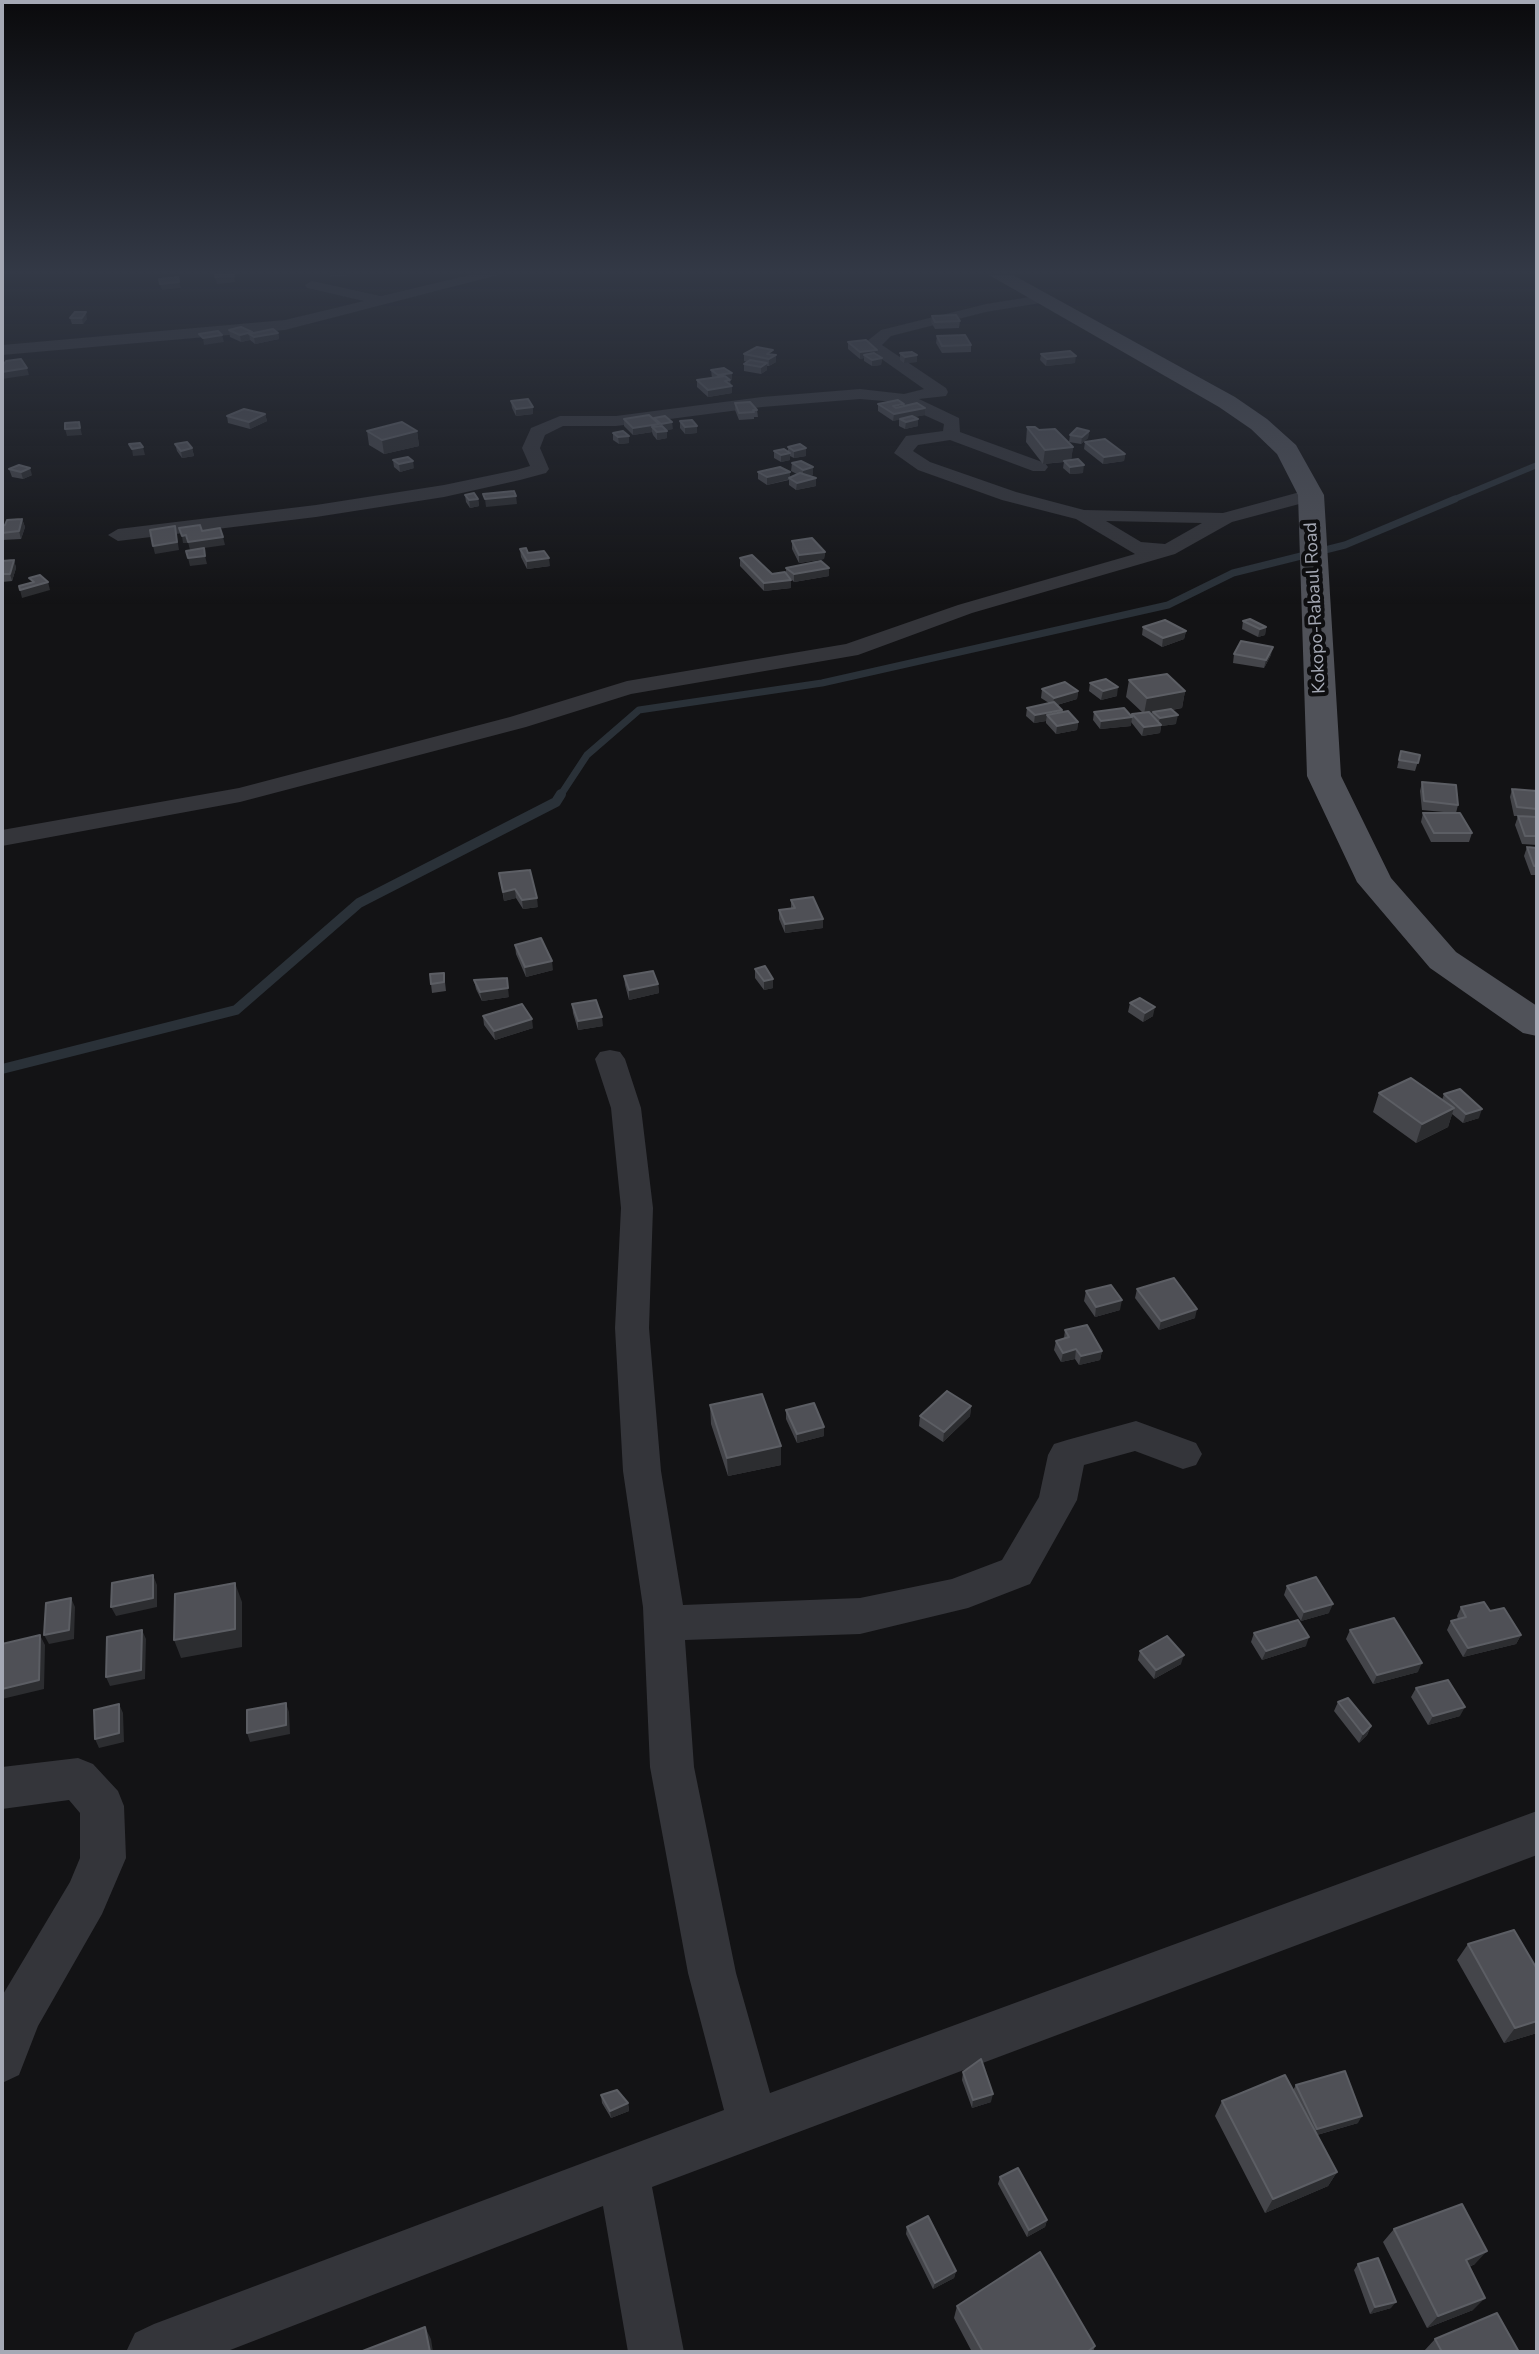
<!DOCTYPE html>
<html>
<head>
<meta charset="utf-8">
<style>
  body { margin:0 }
  #map { position:relative; width:1539px; height:2354px; overflow:hidden; background:#131315; font-family:"Nunito Sans",sans-serif }
  canvas { display:block }
  .frame { position:absolute; inset:0; border:4px solid #a5a9b5; pointer-events:none }
</style>
</head>
<body>
<div id="map">
<canvas width="1539" height="2354"></canvas>
<div class="frame"></div>
</div>
<script>
const context = document.querySelector('canvas').getContext('2d');
context.lineJoin = 'round';
const toPath = rows => new Path2D(rows.map(r => 'M' + r).join(''));
function trace(path, color, width, dash) { context.strokeStyle = color; context.lineWidth = width; context.lineCap = dash ? 'butt' : 'round'; context.setLineDash(dash || []); context.stroke(path); }
function paint(path, color) { context.fillStyle = color; context.fill(path, 'evenodd'); }
function drawText(font, color, halo, rows, align = 'center') {
  context.font = font + ' "Nunito Sans",sans-serif'; context.lineWidth = 8; context.setLineDash([]); context.textBaseline = 'middle'; context.strokeStyle = halo; context.fillStyle = color; for (const [text, x, y, turn = 0] of rows) {
    context.save(); context.translate(x, y); context.rotate((+turn || 0) * Math.PI / 180); context.textAlign = isNaN(turn) ? turn : align; if (halo) context.strokeText(text, 0, 0); context.fillText(text, 0, 0); context.restore();
  }
}
trace(toPath([
  [1450,501,1537,465]
]), '#2a3138', 6);
trace(toPath([
  [560,796,587,755,639,710,822,683,1168,605,1233,573,1345,545,1455,499]
]), '#2a3138', 7);
trace(toPath([
  [2,1069,236,1010,359,903,556,802,561,794]
]), '#2a3138', 10);
paint(toPath([
  [470,275,498,275,285,330,2,355,2,345,285,320,364,301,307,288,305,285,312,281,381,296,470,275],
  [1042,295,1047,296,1047,302,986,312,891,336,882,345,946,388,948,392,946,396,919,399,959,418,960,432,1045,463,1048,467,1045,471,1033,471,950,440,918,445,913,451,930,462,1016,492,1084,510,1223,513,1311,489,1318,491,1320,495,1318,499,1232,522,1175,554,972,613,858,655,631,694,526,727,240,802,2,846,2,830,239,788,510,717,627,681,846,644,958,605,1135,554,1076,519,1002,500,918,470,894,453,906,436,943,431,944,424,895,402,860,399,762,407,616,426,563,426,545,435,540,448,549,469,546,473,520,480,444,497,316,517,118,541,108,535,118,529,316,505,444,485,516,470,530,466,522,448,531,428,560,416,616,416,762,397,860,389,904,394,924,389,866,348,866,342,881,330,986,304,1042,295],
  [1106,521,1202,523,1165,544,1141,542,1106,521],
  [610,1050,620,1052,625,1059,641,1108,653,1208,649,1328,661,1471,683,1605,860,1598,952,1579,1002,1560,1039,1497,1048,1455,1054,1444,1067,1440,1136,1421,1196,1443,1202,1454,1196,1465,1183,1469,1135,1451,1084,1465,1077,1500,1030,1584,968,1608,860,1634,685,1640,694,1767,736,1973,770,2093,1537,1811,1537,1855,652,2187,684,2352,628,2352,603,2206,225,2352,126,2352,135,2333,154,2324,724,2110,688,1973,650,1767,643,1607,623,1471,615,1328,621,1208,611,1108,595,1059,600,1052,610,1050],
  [78,1758,93,1764,118,1791,124,1806,126,1858,102,1914,38,2026,19,2075,2,2083,2,1996,70,1882,80,1858,80,1813,69,1800,2,1809,2,1767,78,1758]
]), '#34353a');
paint(toPath([
  [989,275,1013,275,1235,397,1267,419,1296,445,1324,495,1341,776,1391,878,1456,952,1537,1006,1537,1036,1523,1033,1430,968,1357,882,1307,776,1298,495,1277,454,1251,429,1219,407,989,275]
]), '#505259');
paint(toPath([
  [75,312,87,319,83,324,72,324,70,318],
  [932,316,960,321,959,328,935,329,931,322],
  [229,330,252,333,278,333,279,339,255,344,250,340,241,342,230,337],
  [937,336,971,345,971,352,942,353,936,343],
  [848,342,882,358,881,365,872,366,864,361,864,358,860,359,848,349],
  [900,353,917,355,917,362,904,363,900,360],
  [744,354,773,355,776,362,769,366,767,366,767,370,761,374,744,371,744,364,747,362,744,361],
  [1041,354,1075,363,1046,366,1040,360],
  [711,370,732,373,732,380,730,380,732,393,708,397,697,387,697,380,712,378],
  [511,401,533,407,533,414,516,416,512,408],
  [735,403,757,410,758,417,754,417,754,419,739,420,735,410],
  [878,404,925,408,925,415,913,417,918,426,905,429,899,426,899,419,893,421,878,411],
  [265,414,267,421,250,429,228,423,227,416],
  [654,418,673,429,666,430,667,438,657,440,653,435,652,432,633,435,624,426,624,419,654,420],
  [680,421,697,433,685,434,680,428],
  [1027,427,1039,430,1073,447,1071,460,1083,473,1070,474,1063,468,1064,462,1043,464,1026,442],
  [367,431,417,431,419,446,384,454,369,445],
  [1089,431,1088,438,1081,444,1069,442,1070,435],
  [613,433,629,443,619,444,613,440],
  [1085,442,1125,454,1124,461,1103,464,1084,449],
  [175,444,192,448,194,456,182,458,177,451],
  [788,447,806,456,794,458,790,456,790,460,781,462,774,458,774,451,788,451],
  [393,460,414,468,400,472,394,467],
  [792,463,813,475,809,476,816,486,796,490,789,485,789,480,767,485,758,479,758,472,790,472,790,478,797,474,791,471],
  [9,469,32,475,23,479,12,477],
  [465,495,478,499,479,506,470,508,466,502],
  [22,519,25,527,21,539,2,540,2,526],
  [792,541,825,552,824,559,799,563,792,549],
  [520,549,528,553,550,566,527,569,521,557],
  [740,558,772,574,786,574,786,568,829,576,794,582,790,578,791,580,791,588,764,591,740,566],
  [14,560,16,568,12,581,2,582,2,561],
  [1243,621,1266,627,1265,635,1258,637,1242,629],
  [1143,627,1186,631,1184,639,1162,647,1142,635],
  [1234,654,1271,655,1264,668,1233,663],
  [1129,680,1185,691,1182,708,1172,710,1176,724,1161,726,1160,733,1142,736,1131,722,1131,726,1100,729,1093,720,1094,712,1132,717,1132,714,1142,712,1126,697],
  [1090,683,1117,696,1101,700,1089,691],
  [1042,689,1078,691,1077,699,1057,705,1061,712,1078,722,1077,730,1056,734,1046,723,1046,721,1034,723,1026,716,1027,708,1049,703,1041,698],
  [1401,751,1420,755,1415,771,1397,768],
  [1422,782,1458,805,1456,813,1472,833,1469,842,1431,842,1421,822,1423,813,1454,813,1422,810,1420,791],
  [1512,789,1537,791,1537,845,1522,844,1515,825,1518,816,1514,816,1510,797],
  [1527,847,1537,848,1537,875,1531,875,1524,856],
  [499,873,538,907,523,909,516,898,504,901],
  [791,900,823,919,823,928,785,933,779,919,779,910,791,908],
  [515,945,553,970,526,977,516,954],
  [755,969,773,979,773,988,764,990,755,978],
  [444,973,446,991,432,993,431,984],
  [624,976,658,984,659,993,629,1000,625,985],
  [474,980,509,997,482,1001,476,989],
  [1130,1003,1153,1016,1143,1022,1128,1012],
  [572,1004,603,1026,578,1030,573,1013],
  [483,1016,533,1028,495,1040,484,1025],
  [1379,1093,1442,1100,1444,1094,1479,1118,1463,1123,1452,1114,1448,1127,1416,1143,1373,1112],
  [1137,1289,1195,1318,1159,1330,1135,1298],
  [1086,1291,1120,1310,1095,1317,1084,1301],
  [1065,1330,1102,1351,1100,1360,1079,1365,1075,1359,1061,1362,1054,1350,1056,1341,1064,1338],
  [710,1405,781,1446,781,1465,728,1476,711,1424],
  [971,1406,970,1416,943,1442,919,1426,920,1416],
  [786,1410,824,1436,797,1443,786,1419],
  [1287,1586,1329,1613,1301,1621,1284,1595],
  [1461,1607,1521,1635,1516,1644,1463,1657,1447,1630,1451,1621,1458,1619,1457,1616],
  [1350,1630,1418,1672,1373,1684,1346,1639],
  [1254,1633,1306,1646,1262,1660,1251,1642],
  [1140,1651,1181,1664,1154,1679,1138,1660],
  [1416,1688,1460,1716,1428,1725,1411,1697],
  [1338,1702,1371,1726,1367,1735,1359,1743,1334,1711],
  [1468,1944,1537,1969,1537,2033,1504,2043,1457,1960],
  [963,2072,991,2102,972,2108,962,2080],
  [1296,2085,1358,2123,1317,2135,1337,2172,1328,2186,1265,2213,1215,2116,1222,2101,1293,2090],
  [601,2095,628,2103,629,2111,611,2118,602,2103],
  [1000,2177,1047,2220,1045,2227,1027,2237,998,2184],
  [907,2227,956,2271,954,2278,933,2289,906,2234],
  [1394,2229,1475,2264,1469,2267,1473,2310,1427,2328,1383,2242],
  [1358,2264,1391,2308,1370,2314,1354,2270],
  [957,2306,1095,2346,1093,2352,972,2352,954,2318],
  [1435,2339,1519,2352,1424,2352,1424,2351]
]), '#44454a');
paint(toPath([
  [330,275,352,275,330,277],
  [234,276,235,282,217,284,215,277],
  [179,282,181,288,162,290,160,284],
  [86,312,87,319,83,324,82,318],
  [252,332,249,334,250,340,241,342,240,335],
  [278,333,279,339,255,344,254,337],
  [222,335,224,342,204,345,203,338],
  [877,350,877,356,864,355,864,358,860,359,860,352],
  [776,355,776,362,769,366,769,359],
  [917,355,917,362,904,363,905,357],
  [1076,356,1075,363,1046,366,1047,359],
  [882,358,881,365,872,366,872,360],
  [767,363,767,370,761,374,761,367],
  [27,368,29,375,2,379,2,372],
  [732,373,732,380,729,380,730,386,732,386,732,393,708,397,708,390,719,382,718,375],
  [533,407,533,414,516,416,516,409],
  [925,408,925,415,893,421,894,414],
  [265,414,267,421,250,429,249,422],
  [918,419,918,426,905,429,906,422],
  [79,422,82,435,67,436,65,429],
  [672,422,673,429,661,431,661,424],
  [659,424,659,431,652,427,652,432,633,435,633,428],
  [697,426,697,433,685,434,685,427],
  [417,431,419,446,384,454,382,440],
  [667,431,667,438,657,440,657,432],
  [1089,431,1088,438,1081,444,1082,437],
  [629,436,629,443,619,444,618,437],
  [143,447,145,455,133,456,132,449],
  [1073,447,1071,461,1043,464,1045,450],
  [192,448,194,456,182,458,181,451],
  [806,448,806,456,794,458,794,451],
  [790,453,790,460,781,462,781,455],
  [1125,454,1124,461,1103,464,1104,457],
  [413,461,414,468,400,472,399,464],
  [1084,465,1083,473,1070,474,1070,467],
  [813,467,813,475,803,477,803,470],
  [30,468,32,475,23,479,21,472],
  [790,472,790,479,767,485,767,477],
  [816,478,816,486,796,490,797,483],
  [516,496,517,504,486,507,485,499],
  [478,499,479,506,470,508,469,500],
  [22,519,25,527,21,539,19,531],
  [175,526,179,550,155,554,153,546],
  [186,535,187,543,183,543,182,536],
  [223,537,225,545,190,550,188,542],
  [825,552,824,559,799,563,799,555],
  [205,556,207,564,190,566,188,558],
  [549,558,550,566,527,569,527,561],
  [14,560,16,568,12,581,10,574],
  [829,568,829,576,794,582,794,574],
  [791,580,791,588,764,591,764,583],
  [48,582,50,590,22,598,20,590],
  [1266,627,1265,635,1258,637,1260,629],
  [1186,631,1184,639,1162,647,1163,638],
  [1273,647,1271,655,1264,668,1266,660],
  [1118,687,1117,696,1101,700,1103,691],
  [1078,691,1077,699,1053,706,1054,698],
  [1185,691,1182,708,1144,714,1147,698],
  [1062,710,1061,718,1047,715,1046,721,1034,723,1035,715],
  [1178,715,1176,724,1161,726,1160,733,1142,736,1144,727,1158,725,1160,718],
  [1132,717,1131,726,1100,729,1101,721],
  [1078,722,1077,730,1056,734,1057,726],
  [515,889,516,898,504,901,503,892],
  [537,898,538,907,523,909,522,900],
  [823,919,823,928,785,933,785,924],
  [552,961,553,970,526,977,525,967],
  [773,979,773,988,764,990,764,981],
  [658,984,659,993,629,1000,629,990],
  [508,988,509,997,482,1001,480,992],
  [1155,1007,1153,1016,1143,1022,1145,1013],
  [602,1017,603,1026,578,1030,578,1021],
  [532,1019,533,1028,495,1040,494,1031],
  [1454,1108,1448,1127,1416,1143,1422,1124],
  [1482,1109,1479,1118,1463,1123,1466,1114],
  [1122,1300,1120,1310,1095,1317,1096,1307],
  [1197,1309,1195,1318,1159,1330,1161,1321],
  [1076,1349,1075,1359,1061,1362,1063,1353],
  [1102,1351,1100,1360,1079,1365,1081,1356],
  [971,1406,970,1416,943,1442,944,1432],
  [824,1427,824,1436,797,1443,797,1434],
  [781,1446,781,1465,728,1476,727,1458],
  [153,1575,157,1585,157,1607,116,1616,111,1607],
  [235,1583,242,1602,242,1647,181,1658,174,1640],
  [71,1598,75,1607,74,1639,49,1644,44,1635],
  [1333,1604,1329,1613,1301,1621,1304,1612],
  [142,1630,146,1639,145,1679,110,1686,106,1677],
  [40,1635,45,1645,44,1689,2,1699,2,1689],
  [1521,1635,1516,1644,1463,1657,1468,1648],
  [1309,1637,1306,1646,1262,1660,1266,1651],
  [1184,1655,1181,1664,1154,1679,1156,1670],
  [1422,1663,1418,1672,1373,1684,1377,1675],
  [286,1703,289,1712,290,1734,250,1742,247,1733],
  [119,1704,123,1713,124,1742,99,1748,95,1739],
  [1465,1707,1460,1716,1428,1725,1433,1716],
  [1371,1726,1367,1735,1359,1743,1363,1734],
  [1537,2021,1537,2033,1504,2043,1515,2028],
  [993,2094,991,2102,972,2108,973,2100],
  [628,2103,629,2111,611,2118,610,2111],
  [1362,2116,1358,2123,1313,2136,1317,2129],
  [1337,2172,1328,2186,1265,2213,1273,2199],
  [1047,2220,1045,2227,1027,2237,1029,2230],
  [1487,2251,1475,2264,1454,2273,1466,2260],
  [956,2271,954,2278,933,2289,935,2283],
  [1485,2298,1473,2310,1427,2328,1438,2316],
  [1396,2302,1391,2308,1370,2314,1375,2307],
  [425,2327,431,2339,433,2352,430,2352]
]), '#2c2d30');
const building = toPath([
  [215,275,234,275,234,276,215,277,215,275],
  [178,277,179,282,160,284,159,279,178,277],
  [75,312,86,312,82,318,70,318,75,312],
  [956,315,960,321,935,322,932,316,956,315],
  [241,327,252,332,240,335,229,330,241,327],
  [273,329,278,333,254,337,249,334,273,329],
  [218,331,222,335,203,338,199,334,218,331],
  [965,335,971,345,942,346,937,336,965,335],
  [866,340,877,350,860,352,848,342,866,340],
  [757,347,773,350,767,354,776,355,769,359,744,354,757,347],
  [1070,351,1076,356,1047,359,1041,354,1070,351],
  [912,352,917,355,905,357,900,353,912,352],
  [874,353,882,358,872,360,864,355,874,353],
  [21,359,27,368,2,372,2,364,4,364,6,361,21,359],
  [750,360,767,363,761,367,744,364,750,360],
  [724,368,732,373,718,375,711,370,724,368],
  [725,376,730,380,725,381,732,386,708,390,697,380,725,376],
  [528,399,533,407,516,409,511,401,528,399],
  [898,400,904,404,893,406,896,408,917,403,925,408,894,414,878,404,898,400],
  [750,402,757,410,753,410,754,412,739,413,735,403,750,402],
  [244,409,265,414,249,422,227,416,244,409],
  [649,415,659,424,633,428,624,419,649,415],
  [665,416,672,422,661,424,654,418,665,416],
  [912,416,918,419,906,422,900,419,912,416],
  [692,420,697,426,685,427,680,421,692,420],
  [79,422,80,428,65,429,65,423,79,422],
  [402,422,417,431,382,440,367,431,402,422],
  [662,426,667,431,657,432,652,427,662,426],
  [1027,427,1035,427,1039,430,1055,429,1073,447,1045,450,1027,427],
  [1077,428,1089,431,1082,437,1070,435,1077,428],
  [623,431,629,436,618,437,613,433,623,431],
  [1105,439,1125,454,1104,457,1085,442,1105,439],
  [187,442,192,448,181,451,175,444,187,442],
  [140,443,143,447,132,449,129,444,140,443],
  [800,444,806,448,794,451,788,447,800,444],
  [784,449,790,453,781,455,774,451,784,449],
  [408,457,413,461,399,464,393,460,408,457],
  [1078,459,1084,465,1070,467,1064,461,1078,459],
  [801,461,813,467,803,470,792,463,801,461],
  [19,465,30,468,21,472,9,469,19,465],
  [780,467,790,472,767,477,758,472,780,467],
  [800,473,816,478,797,483,789,478,800,473],
  [514,491,516,496,485,499,483,494,514,491],
  [474,493,478,499,469,500,465,495,474,493],
  [22,519,19,531,2,533,2,526,5,525,7,520,22,519],
  [200,525,202,531,220,528,223,537,188,542,186,535,182,536,179,528,200,525],
  [175,526,177,542,153,546,150,530,175,526],
  [812,538,825,552,799,555,792,541,812,538],
  [204,548,205,556,188,558,186,551,204,548],
  [526,548,528,553,544,551,549,558,527,561,520,549,526,548],
  [752,555,772,574,785,572,791,580,764,583,740,558,752,555],
  [14,560,10,574,2,574,2,561,14,560],
  [821,561,829,568,794,574,786,568,821,561],
  [40,575,48,582,20,590,19,586,34,582,29,578,40,575],
  [1250,619,1266,627,1260,629,1243,621,1250,619],
  [1165,620,1186,631,1163,638,1143,627,1165,620],
  [1241,641,1273,647,1266,660,1234,654,1241,641],
  [1167,674,1185,691,1147,698,1129,680,1167,674],
  [1106,679,1118,687,1103,691,1090,683,1106,679],
  [1065,682,1078,691,1054,698,1042,689,1065,682],
  [1054,702,1062,710,1035,715,1027,708,1054,702],
  [1124,708,1132,717,1101,721,1094,712,1124,708],
  [1171,709,1178,715,1160,718,1153,712,1171,709],
  [1068,711,1078,722,1057,726,1047,715,1068,711],
  [1149,712,1161,725,1144,727,1132,714,1149,712],
  [1401,751,1420,755,1418,763,1399,760,1401,751],
  [1422,782,1456,785,1458,805,1424,801,1422,782],
  [1512,789,1537,791,1537,809,1517,807,1512,789],
  [1423,813,1460,813,1472,833,1434,833,1423,813],
  [1518,816,1537,817,1537,836,1525,836,1518,816],
  [1527,847,1537,848,1537,866,1534,866,1527,847],
  [530,870,537,898,522,900,515,889,503,892,499,873,530,870],
  [813,897,823,919,785,924,779,910,795,908,791,900,813,897],
  [541,938,552,961,525,967,515,945,541,938],
  [765,966,773,979,764,981,755,969,765,966],
  [653,971,658,984,629,990,624,976,653,971],
  [444,973,444,982,431,984,430,974,444,973],
  [507,978,508,988,480,992,474,980,507,978],
  [1140,998,1155,1007,1145,1013,1130,1003,1140,998],
  [596,1000,602,1017,578,1021,572,1004,596,1000],
  [522,1004,532,1019,494,1031,483,1016,522,1004],
  [1411,1078,1454,1108,1422,1124,1379,1093,1411,1078],
  [1460,1089,1482,1109,1466,1114,1444,1094,1460,1089],
  [1174,1278,1197,1309,1161,1321,1137,1289,1174,1278],
  [1111,1285,1122,1300,1096,1307,1086,1291,1111,1285],
  [1087,1325,1102,1351,1081,1356,1076,1349,1063,1353,1056,1341,1069,1337,1065,1330,1087,1325],
  [947,1391,971,1406,944,1432,920,1416,947,1391],
  [762,1394,781,1446,727,1458,710,1405,762,1394],
  [814,1403,824,1427,797,1434,786,1410,814,1403],
  [153,1575,153,1598,111,1607,112,1583,153,1575],
  [1316,1577,1333,1604,1304,1612,1287,1586,1316,1577],
  [235,1583,235,1629,174,1640,175,1594,235,1583],
  [71,1598,69,1630,44,1635,46,1603,71,1598],
  [1484,1602,1490,1611,1504,1608,1521,1635,1468,1648,1451,1621,1466,1617,1461,1607,1484,1602],
  [1394,1618,1422,1663,1377,1675,1350,1630,1394,1618],
  [1298,1620,1309,1637,1266,1651,1254,1633,1298,1620],
  [142,1630,141,1670,106,1677,107,1637,142,1630],
  [40,1635,39,1680,2,1689,2,1644,40,1635],
  [1167,1636,1184,1655,1156,1670,1140,1651,1167,1636],
  [1448,1680,1465,1707,1433,1716,1416,1688,1448,1680],
  [1348,1698,1371,1726,1363,1734,1338,1702,1348,1698],
  [286,1703,286,1725,247,1733,247,1710,286,1703],
  [119,1704,119,1733,95,1739,94,1710,119,1704],
  [1514,1930,1537,1969,1537,2021,1515,2028,1468,1944,1514,1930],
  [981,2059,993,2094,973,2100,963,2072,981,2059],
  [1345,2071,1362,2116,1317,2129,1296,2085,1345,2071],
  [1285,2075,1337,2172,1273,2199,1222,2101,1285,2075],
  [617,2090,628,2103,610,2111,601,2095,617,2090],
  [1018,2168,1047,2220,1029,2230,1000,2177,1018,2168],
  [1462,2204,1487,2251,1466,2260,1485,2298,1438,2316,1394,2229,1462,2204],
  [928,2216,956,2271,935,2283,907,2227,928,2216],
  [1040,2252,1095,2346,1087,2352,983,2352,957,2306,1040,2252],
  [1378,2258,1396,2302,1375,2307,1358,2264,1378,2258],
  [1497,2313,1519,2352,1442,2352,1435,2339,1497,2313],
  [425,2327,430,2352,360,2352,425,2327]
]);
paint(building, '#4f5056');
trace(building, '#5c5e64', 2);
const sky = context.createLinearGradient(0, 0, 0, 605);
sky.addColorStop(0, '#0a0a0c');
sky.addColorStop(0.45, '#333946');
sky.addColorStop(1, '#33394600');
context.fillStyle = sky;
context.fillRect(0, 0, 1539, 605);
drawText('18px', '#a5a9b5', '#0e0e10', [
  ["Kokopo-Rabaul Road",1316,608,-93]
]);
</script>
</body>
</html>
